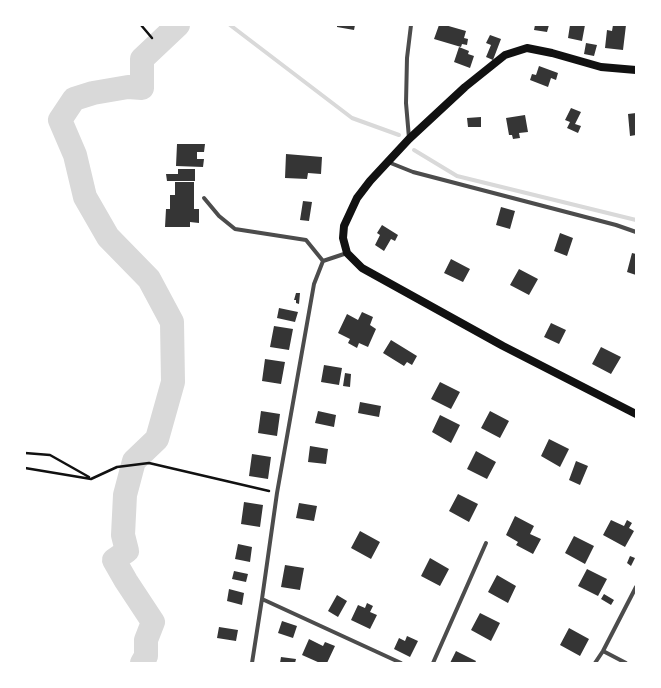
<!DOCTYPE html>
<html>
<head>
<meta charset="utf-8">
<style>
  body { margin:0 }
  #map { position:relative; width:661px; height:688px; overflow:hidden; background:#fff; font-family:"Open Sans",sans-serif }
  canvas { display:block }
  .frame { position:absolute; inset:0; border:26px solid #fff; pointer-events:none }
</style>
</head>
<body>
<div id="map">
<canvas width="661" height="688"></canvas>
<div class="frame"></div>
</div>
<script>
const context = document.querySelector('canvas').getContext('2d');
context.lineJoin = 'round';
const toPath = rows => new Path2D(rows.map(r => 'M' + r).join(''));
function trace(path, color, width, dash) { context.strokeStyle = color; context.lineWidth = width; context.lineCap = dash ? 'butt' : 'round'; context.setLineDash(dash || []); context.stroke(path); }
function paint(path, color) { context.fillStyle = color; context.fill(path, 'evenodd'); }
trace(toPath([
  [230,25,352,118,399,135],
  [414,150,457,176,636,220]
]), '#d9d9d9', 4);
trace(toPath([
  [142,663,146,656,146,640,153,622,126,581,114,560,127,551,123,535,125,495,134,461,157,439,173,382,172,322,149,279,108,237,85,197,75,155,60,120,74,99,93,93,128,87,142,88,142,59,178,25]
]), '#d9d9d9', 24);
paint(toPath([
  [337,25,355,25,354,30,337,27],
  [439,25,445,25,466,31,464,38,468,39,467,45,462,44,461,47,434,39],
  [535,25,549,25,547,32,534,30],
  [570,25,585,25,582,41,568,38],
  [613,25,626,25,623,50,605,48,607,30,612,31],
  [490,35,501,39,493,60,486,57,491,45,486,43],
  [586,43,597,45,594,56,584,54],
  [459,47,469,51,468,54,474,56,470,68,454,62],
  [539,66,558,73,556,80,551,78,548,87,530,80,532,74,536,75],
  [571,108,581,112,575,124,581,126,578,133,567,128,570,122,565,120],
  [636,113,636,135,630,136,628,114],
  [525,115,528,132,519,133,520,138,513,139,512,135,509,135,506,118],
  [481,117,481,127,468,127,467,118],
  [177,144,205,144,204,152,197,152,197,159,204,159,203,167,176,166],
  [286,154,322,157,321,174,308,173,307,179,285,178],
  [178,169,195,169,195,181,167,181,166,174,178,174],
  [175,182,194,182,194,209,199,209,199,223,190,222,190,227,165,227,166,209,170,209,170,195,175,195],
  [303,201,312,202,309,221,300,220],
  [501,207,515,211,510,229,496,225],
  [382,225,398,235,395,241,391,239,384,251,375,245,380,235,377,233],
  [560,233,573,238,567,256,554,251],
  [632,253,636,254,636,275,627,272],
  [451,259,470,269,463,282,444,273],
  [519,269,538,279,529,295,510,285],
  [296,293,300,293,299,304,296,303,296,300,294,300],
  [279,308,298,312,295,322,277,318],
  [362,312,373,317,370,325,376,329,368,347,359,343,357,348,348,343,350,339,338,333,347,314,358,320],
  [551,323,566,330,559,344,544,337],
  [274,326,293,329,289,350,270,347],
  [391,340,417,356,412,365,407,362,404,366,383,353],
  [601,347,621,357,611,374,592,364],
  [265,359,285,362,281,384,262,381],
  [324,365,342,368,339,385,321,382],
  [345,373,351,374,350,387,343,386],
  [440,382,460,392,451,409,431,399],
  [360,402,381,406,379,417,358,413],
  [261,411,280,414,277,436,258,433],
  [318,411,336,415,334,427,315,423],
  [490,411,509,421,500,438,481,428],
  [440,415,460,425,451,443,432,432],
  [549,439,569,449,560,467,541,456],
  [310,446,328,449,326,464,308,462],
  [476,451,496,462,487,479,467,469],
  [252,454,271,457,268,479,249,476],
  [576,461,588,466,580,485,569,480],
  [458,494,478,504,469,522,449,511],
  [244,502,263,505,260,527,241,524],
  [299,503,317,506,314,521,296,518],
  [515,516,534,526,530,534,541,539,533,554,516,545,518,542,506,535],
  [611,520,624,526,627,520,632,523,629,528,634,531,625,547,603,535],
  [360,531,380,542,371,559,351,548],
  [574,536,594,546,585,564,565,553],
  [238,544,252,547,250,562,235,559],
  [630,556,635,558,631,566,627,563],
  [430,558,449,569,440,586,421,576],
  [285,565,304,568,300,590,281,587],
  [587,569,607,579,598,596,578,586],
  [234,571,248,574,246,582,232,579],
  [497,575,516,586,508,603,488,592],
  [229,589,244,593,242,605,227,601],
  [604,594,614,600,611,605,601,599],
  [337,595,347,601,338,617,328,611],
  [367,603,373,606,370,612,377,615,370,629,351,620,358,605,365,608],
  [480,613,500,623,491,641,471,630],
  [282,621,297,626,293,638,278,633],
  [219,627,238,630,236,641,217,638],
  [569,628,589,639,580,656,560,645],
  [407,636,418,641,410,657,394,649,399,638,405,641],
  [309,639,323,646,325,642,335,646,327,663,320,663,302,655],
  [456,651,476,661,475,663,450,663],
  [281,657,296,659,295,663,280,663]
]), '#353535');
trace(toPath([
  [141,25,152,38],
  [25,453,50,455,89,477],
  [25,468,91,479,117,467,149,463,269,491]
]), '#111', 2.5);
trace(toPath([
  [409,138,406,103,407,58,411,25],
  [388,162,413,172,616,225,636,232],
  [204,198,219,216,235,229,306,240,323,261],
  [262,599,401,663],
  [603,651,626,663],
  [252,663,262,599,277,493,314,284,323,261,347,253],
  [433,663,486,543],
  [595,663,603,651,636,587]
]), '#4c4c4c', 4);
trace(toPath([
  [636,70,601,67,552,53,527,48,505,55,465,87,409,139,370,181,357,198,344,226,343,238,347,253,362,268,503,346,636,414]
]), '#111', 8);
</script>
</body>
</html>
